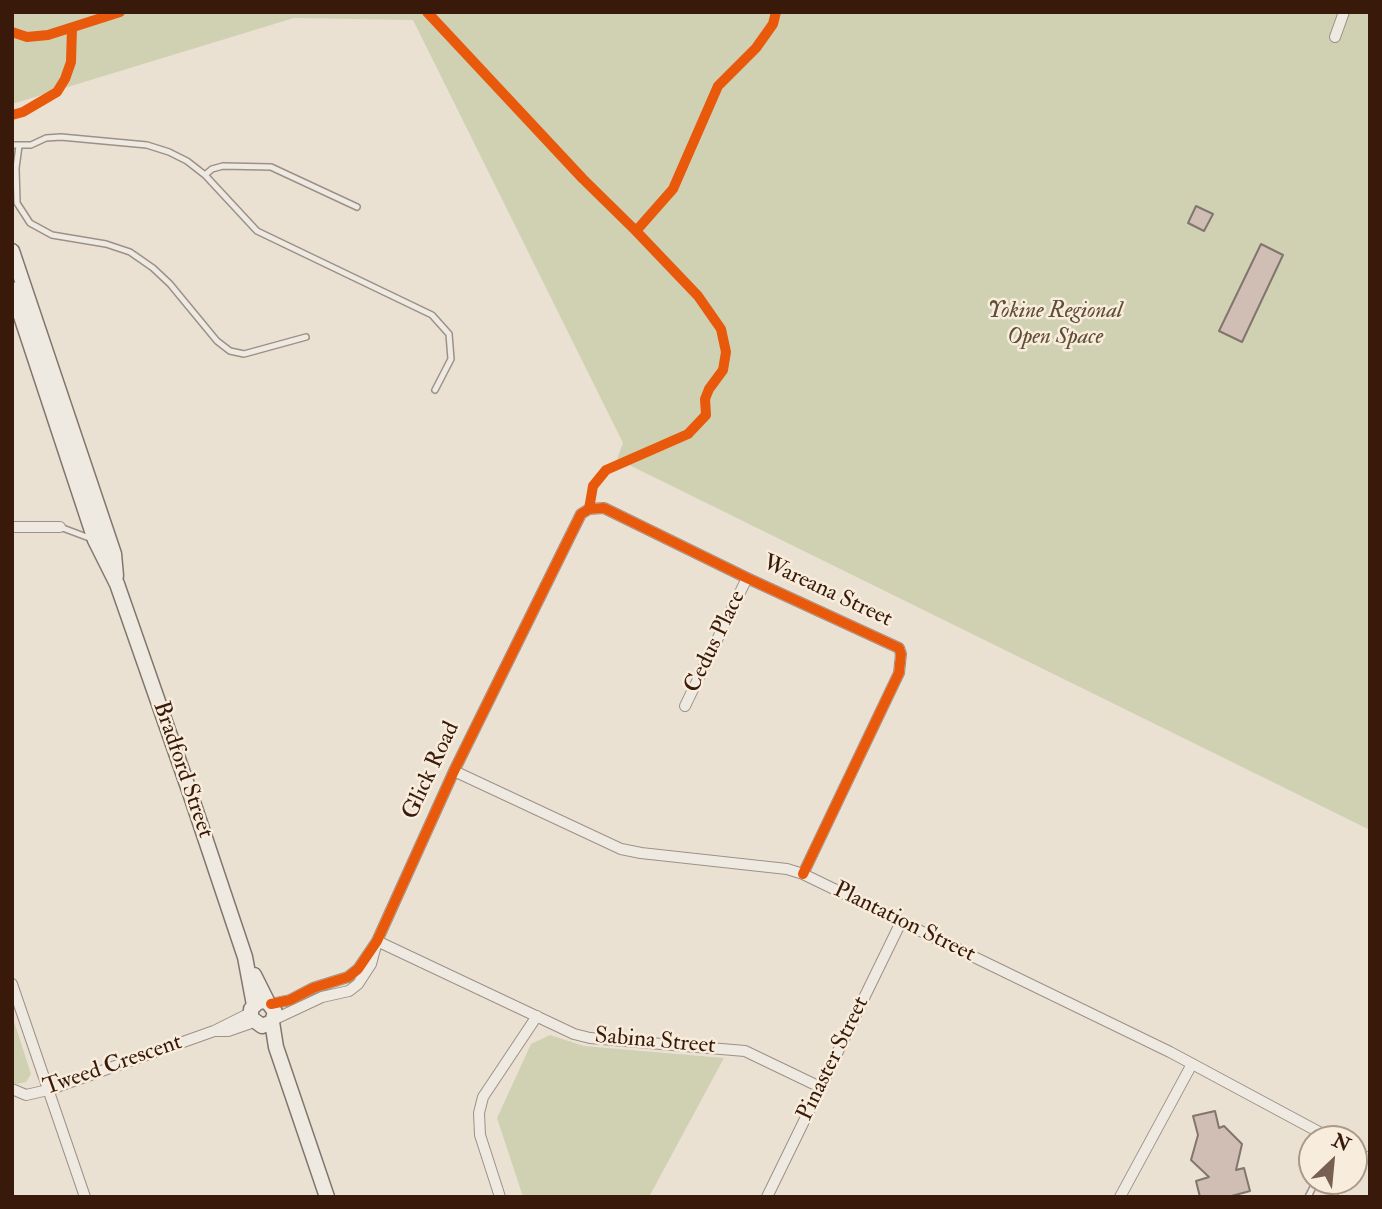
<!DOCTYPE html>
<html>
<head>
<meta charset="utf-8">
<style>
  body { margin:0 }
  #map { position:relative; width:1382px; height:1209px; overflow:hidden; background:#ebe1d3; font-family:"IM FELL Double Pica",serif }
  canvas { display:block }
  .frame { position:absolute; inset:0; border:14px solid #391a0a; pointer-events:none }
  .north { position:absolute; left:1298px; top:1125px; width:70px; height:70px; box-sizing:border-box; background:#f8eddc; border:2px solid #ac9988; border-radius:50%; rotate:26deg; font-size:19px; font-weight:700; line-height:28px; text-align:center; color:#391a0a }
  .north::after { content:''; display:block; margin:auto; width:24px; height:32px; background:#776050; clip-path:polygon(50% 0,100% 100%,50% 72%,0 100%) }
</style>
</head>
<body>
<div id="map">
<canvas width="1382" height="1209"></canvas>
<div class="frame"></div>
<div class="north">N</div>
</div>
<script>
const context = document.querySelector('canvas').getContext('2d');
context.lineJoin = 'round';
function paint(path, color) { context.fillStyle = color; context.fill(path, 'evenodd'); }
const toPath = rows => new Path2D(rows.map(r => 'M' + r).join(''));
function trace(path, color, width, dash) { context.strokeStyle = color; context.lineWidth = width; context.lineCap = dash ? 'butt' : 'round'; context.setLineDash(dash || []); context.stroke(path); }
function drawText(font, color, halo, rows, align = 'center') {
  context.font = font + ' "IM FELL Double Pica",serif'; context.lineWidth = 5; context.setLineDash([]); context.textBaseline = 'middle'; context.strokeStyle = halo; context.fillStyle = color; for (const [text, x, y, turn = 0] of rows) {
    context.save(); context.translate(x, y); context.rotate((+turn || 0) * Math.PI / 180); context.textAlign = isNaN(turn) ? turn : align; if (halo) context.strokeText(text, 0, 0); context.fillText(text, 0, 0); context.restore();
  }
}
paint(toPath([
  [12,12,1370,12,1370,830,617,459,623,443,413,20,294,18,12,104],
  [12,1015,31,1074,26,1082,17,1084,12,1082],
  [550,1035,584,1046,724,1058,649,1197,523,1197,497,1118,531,1044]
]), '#d0d1b3');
const building = toPath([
  [1196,206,1213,214,1204,231,1188,223,1196,206],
  [1261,244,1283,255,1242,342,1219,331,1261,244],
  [1215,1111,1219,1128,1224,1126,1242,1144,1236,1170,1244,1168,1250,1191,1228,1197,1200,1197,1196,1181,1209,1177,1191,1160,1198,1135,1193,1116,1215,1111]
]);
paint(building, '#d0bdb3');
trace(building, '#81766d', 2);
const lane = toPath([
  [12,145,31,145,46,138,61,137,147,145,169,152,187,161,205,175,257,231,432,315,449,334,451,359,435,390],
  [19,146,16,168,17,203,30,223,52,235,106,244,130,252,153,268,170,284,217,341,230,351,244,354,306,337],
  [205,175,212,169,223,166,271,167,357,207],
  [60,527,92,539],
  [1308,1197,1316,1181],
  [1333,1197,1341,1181]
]);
const street = toPath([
  [1335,37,1344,12],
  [12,527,60,527],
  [685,706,747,578],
  [454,771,621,849,641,853,787,869,803,874,1170,1052,1332,1139],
  [377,941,574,1034,590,1038,745,1051,820,1087],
  [12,984,85,1197],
  [271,1004,290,1000,313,988,348,977,358,969,377,941,454,771,581,514,589,509,604,508,747,578,899,648,901,654,899,673,803,874],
  [273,1020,322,997,349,991,358,984,371,964,376,945],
  [215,1031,228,1031,254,1022],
  [12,1089,26,1095,48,1090,214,1031,250,1013],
  [1354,1151,1370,1159],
  [500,1197,480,1135,479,1113,483,1097,537,1016],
  [767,1197,901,922],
  [1120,1197,1192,1064]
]);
const secondary = toPath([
  [12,251,114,554,116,576],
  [12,289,95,540,117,584,190,793,245,957,254,1005],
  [254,975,267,1001,275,1012,272,1022,262,1026,251,1018,251,1009,258,1002,267,1001],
  [272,1022,276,1047,327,1197]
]);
trace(lane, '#9b9187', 8);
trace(street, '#9b9187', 12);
trace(secondary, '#81766d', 17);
trace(lane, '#eeeae2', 5);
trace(street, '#eeeae2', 10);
trace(secondary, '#eeeae2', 14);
trace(toPath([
  [427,12,583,179,636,231],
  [12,32,27,37,48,35,120,12],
  [12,115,23,112,57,92,65,79,71,62,72,28],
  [589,509,593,486,606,470,688,434,706,415,705,399,709,389,723,370,726,352,721,329,698,296,636,231,673,189,718,86,756,48,773,24,776,12],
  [589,509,604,508,747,578,899,648,901,654,899,673,803,874],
  [271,1004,290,1000,313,988,348,977,358,969,377,941,454,771,581,514,589,509]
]), '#e8590c', 10);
drawText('italic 23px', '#604d35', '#f8eddc', [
  ["Yokine Regional",1055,312],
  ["Open Space",1055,338]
]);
drawText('23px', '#391a0a', '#f8eddc', [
  ["Wareana Street",827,592,25],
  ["Cedus Place",716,642,-64],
  ["Bradford Street",182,770,71],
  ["Glick Road",432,771,-65],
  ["Plantation Street",904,923,26],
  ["Sabina Street",655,1042,5],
  ["Pinaster Street",834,1059,-64],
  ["Tweed Crescent",113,1066,-19]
]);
</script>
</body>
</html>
